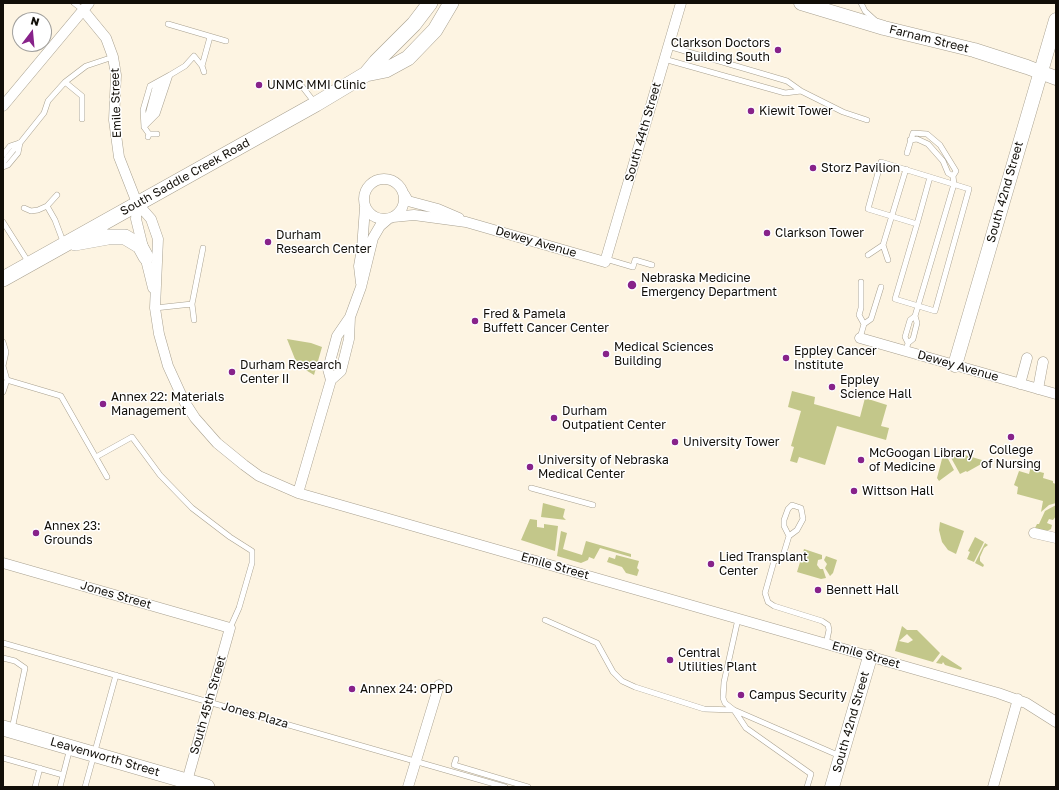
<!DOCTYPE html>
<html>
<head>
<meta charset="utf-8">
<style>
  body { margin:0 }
  #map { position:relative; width:1059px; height:790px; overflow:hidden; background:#fdf4e2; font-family:"Golos Text",sans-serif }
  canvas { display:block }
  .frame { position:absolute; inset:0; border:4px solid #110e08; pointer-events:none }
  .north { position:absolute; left:12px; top:12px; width:40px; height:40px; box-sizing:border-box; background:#fff; border:1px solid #a09f9c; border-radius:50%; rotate:16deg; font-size:11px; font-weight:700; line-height:16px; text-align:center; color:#110e08 }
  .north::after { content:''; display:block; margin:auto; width:14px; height:18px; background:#87228a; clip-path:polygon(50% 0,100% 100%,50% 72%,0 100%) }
</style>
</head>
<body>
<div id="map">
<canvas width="1059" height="790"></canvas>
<div class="frame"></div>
<div class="north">N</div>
</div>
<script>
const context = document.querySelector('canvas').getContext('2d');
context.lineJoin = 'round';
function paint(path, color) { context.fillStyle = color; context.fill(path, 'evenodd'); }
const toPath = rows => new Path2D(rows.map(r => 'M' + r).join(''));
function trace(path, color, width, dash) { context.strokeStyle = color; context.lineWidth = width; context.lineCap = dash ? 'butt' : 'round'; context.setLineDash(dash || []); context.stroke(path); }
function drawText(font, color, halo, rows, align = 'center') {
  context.font = font + ' "Golos Text",sans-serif'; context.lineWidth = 3; context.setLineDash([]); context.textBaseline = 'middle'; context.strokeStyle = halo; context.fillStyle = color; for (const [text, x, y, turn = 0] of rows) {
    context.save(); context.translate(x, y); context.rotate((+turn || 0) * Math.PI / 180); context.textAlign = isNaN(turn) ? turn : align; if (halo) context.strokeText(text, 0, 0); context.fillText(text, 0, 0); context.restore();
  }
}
paint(toPath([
  [287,339,311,343,322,347,314,375,304,369,295,359],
  [792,391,815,397,814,404,860,417,865,398,887,405,881,426,889,428,886,440,837,426,825,465,799,457,797,463,790,461,794,447,791,446,801,411,788,407],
  [951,451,982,460,983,463,967,472,966,471,960,474,949,454],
  [943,455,946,455,954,470,939,481,937,478],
  [1032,462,1041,465,1040,472,1044,473,1043,478,1053,481,1053,483,1056,484,1056,503,1049,505,1041,512,1043,501,1017,494,1018,487,1014,485,1019,471,1029,474],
  [543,503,565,509,563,517,566,520,541,517],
  [1056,505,1056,516,1053,520,1049,519,1047,523,1052,525,1051,529,1045,532,1035,528,1037,524,1039,524,1045,511],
  [530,519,537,520,537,527,544,528,544,524,558,526,555,551,521,540],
  [940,522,964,531,956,554,948,550,942,542,939,530],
  [561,531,567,533,563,549,582,555,586,541,631,554,631,557,600,548,594,559,589,557,588,560,581,563,557,556],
  [975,537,984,542,974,562,967,559,970,552,968,551],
  [985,543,988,545,984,548,980,557,980,561,984,565,983,567,975,563],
  [804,549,822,555,822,559,818,560,817,565,820,569,823,569,826,578,821,579,797,572],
  [616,555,639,561,637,568,639,570,637,576,626,573,622,567,607,562,609,557,615,559],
  [826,556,837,560,833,573,830,576,825,568,827,564,824,560],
  [902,626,907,630,917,630,940,653,933,662,895,651],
  [907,634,913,640,908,643,899,641],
  [942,655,962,668,961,670,945,665,943,662,942,664,936,663]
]), '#c3c78a');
const lane = toPath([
  [74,3,83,10],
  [861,3,865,11,877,22],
  [168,24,226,41],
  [668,46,787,81,801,91,843,112,867,120],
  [664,59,785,93,801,91],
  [204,72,202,66,210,37],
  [65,82,82,96,82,119],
  [301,85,315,103],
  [148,121,153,113,160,89,164,82],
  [146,122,155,88,160,84],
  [144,127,143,110,150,86,170,75],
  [149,134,144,127,157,114,170,75,185,66,194,56,202,66],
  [148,137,149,134,157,134],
  [910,140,917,139,928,144,943,161,948,173,953,176],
  [3,155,10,146,19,143],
  [881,162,930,177,917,224,868,209,881,162],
  [3,163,19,143],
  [3,167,8,165,18,153,20,143,44,113,48,101,65,82,86,66,113,57],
  [47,206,55,220,64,244],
  [24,208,31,211,38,210,47,206,57,195],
  [3,222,29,263],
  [917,224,895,299,935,311,969,189,930,177],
  [868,255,883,245],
  [606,259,633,267,635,260,652,265],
  [888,260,883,245,906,169],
  [861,282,861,308,859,315,864,324],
  [192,304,194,320],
  [155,308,192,304,203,248],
  [860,338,864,324,871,319,881,287],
  [3,342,6,352,3,366,7,380],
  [908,343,905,337,910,320,915,316],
  [906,351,908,343,913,339,917,323,915,316,954,184,953,176,956,171,940,145,927,134,913,133,907,153],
  [3,392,7,380,61,396,107,477],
  [96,457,132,437,160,475,192,508,230,537,252,551,252,563,239,608,230,628],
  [531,488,593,505],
  [789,536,784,526,784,520,788,509,792,505,801,508,803,519,797,530,789,536,782,559,774,561,765,593,768,602,774,606,822,621,828,625,829,630,826,644],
  [738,619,724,682,723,698,725,703,734,710,840,756],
  [545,620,597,643,613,672,622,681,635,687,704,709,734,710,746,728,811,774,807,787],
  [3,643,505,787],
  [3,658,15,661,25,668,12,729],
  [3,758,63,775],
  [456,759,454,765,528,787],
  [35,787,40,768],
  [60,787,70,748],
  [85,787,116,675]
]);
const street = toPath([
  [83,10,106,38,113,57,116,75,114,120,119,157,137,203,151,219,158,239,155,308,159,334,168,366,184,401,195,418,217,443,244,465,259,476,298,493,998,693,1026,703,1056,722],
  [3,106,89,3],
  '364 199a20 20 0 1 1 40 0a20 20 0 1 1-40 0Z',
  [404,194,408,201,438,209,459,218],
  [137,203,136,219,153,288],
  [393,217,414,215,466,222,605,262,681,3],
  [361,283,359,266,362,249,365,207],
  [860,338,1056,394],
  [331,380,341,371,349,339,350,317],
  [1020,384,1027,358],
  [1038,389,1043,362],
  [298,493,331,380,328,369,337,336,350,317,361,287,373,238,380,226,387,220],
  [1034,533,1056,538],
  [3,563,230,628,187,781],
  [408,787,439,685],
  [993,787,1018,699]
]);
const secondary = toPath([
  [801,3,884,28,974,50,1027,67,1056,78],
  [955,365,1056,20],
  [832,787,870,657]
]);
const primary = toPath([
  [366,74,386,70,408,58,435,30,451,3],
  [75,243,108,237,125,237,140,246,146,257],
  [3,279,316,104,366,74,376,62,414,24,430,3],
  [3,728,207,787]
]);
trace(lane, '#a8a08f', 6);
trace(street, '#a8a08f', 11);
trace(secondary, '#a8a08f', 15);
trace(primary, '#a8a08f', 16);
trace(lane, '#fff', 5);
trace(street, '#fff', 10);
trace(secondary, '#fff', 14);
trace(primary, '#fff', 15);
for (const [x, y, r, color] of [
  [778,50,4,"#87228a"],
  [259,85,4,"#87228a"],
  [751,111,4,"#87228a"],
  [813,168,4,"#87228a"],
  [767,233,4,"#87228a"],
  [268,242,4,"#87228a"],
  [632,285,5,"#87228a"],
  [475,321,4,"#87228a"],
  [606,354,4,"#87228a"],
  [786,358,4,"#87228a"],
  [232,372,4,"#87228a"],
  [832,387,4,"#87228a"],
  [103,404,4,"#87228a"],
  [554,418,4,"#87228a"],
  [1011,437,4,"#87228a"],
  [675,442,4,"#87228a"],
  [861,460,4,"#87228a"],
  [530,467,4,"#87228a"],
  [854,491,4,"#87228a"],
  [36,533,4,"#87228a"],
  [711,564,4,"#87228a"],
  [818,590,4,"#87228a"],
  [670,660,4,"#87228a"],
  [352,689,4,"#87228a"],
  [741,695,4,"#87228a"]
]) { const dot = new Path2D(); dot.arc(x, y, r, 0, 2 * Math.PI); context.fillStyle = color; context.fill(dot); trace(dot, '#fff', 1.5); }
drawText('12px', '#110e08', '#fff', [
  ["Farnam Street",929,39,14],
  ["Emile Street",116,103,-92],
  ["South 44th Street",643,132,-74],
  ["South Saddle Creek Road",185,177,-29],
  ["South 42nd Street",1005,192,-74],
  ["Dewey Avenue",536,242,16],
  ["Dewey Avenue",958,366,16],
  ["Emile Street",555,566,16],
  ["Jones Street",116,595,16],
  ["Emile Street",866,655,16],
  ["South 45th Street",208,705,-74],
  ["Jones Plaza",255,715,16],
  ["South 42nd Street",851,722,-74],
  ["Leavenworth Street",105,757,16]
]);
drawText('12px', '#110e08', '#fff', [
  ["Clarkson Doctors",770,43,"right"],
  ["Building South",770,57,"right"],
  ["UNMC MMI Clinic",267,85],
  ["Kiewit Tower",759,111],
  ["Storz Pavilion",821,168],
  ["Clarkson Tower",775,233],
  ["Durham",276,235],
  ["Research Center",276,249],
  ["Nebraska Medicine",641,278],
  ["Emergency Department",641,292],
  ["Fred & Pamela",483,314],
  ["Buffett Cancer Center",483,328],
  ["Medical Sciences",614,347],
  ["Building",614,361],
  ["Eppley Cancer",794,351],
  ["Institute",794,365],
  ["Durham Research",240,365],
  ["Center II",240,379],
  ["Eppley",840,380],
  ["Science Hall",840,394],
  ["Annex 22: Materials",111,397],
  ["Management",111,411],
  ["Durham",562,411],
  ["Outpatient Center",562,425],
  ["University Tower",683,442],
  ["College",1011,450,"center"],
  ["of Nursing",1011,464,"center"],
  ["McGoogan Library",869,453],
  ["of Medicine",869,467],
  ["University of Nebraska",538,460],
  ["Medical Center",538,474],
  ["Wittson Hall",862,491],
  ["Annex 23:",44,526],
  ["Grounds",44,540],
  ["Lied Transplant",719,557],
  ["Center",719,571],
  ["Bennett Hall",826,590],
  ["Central",678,653],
  ["Utilities Plant",678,667],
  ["Annex 24: OPPD",360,689],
  ["Campus Security",749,695]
], 'left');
</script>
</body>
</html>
